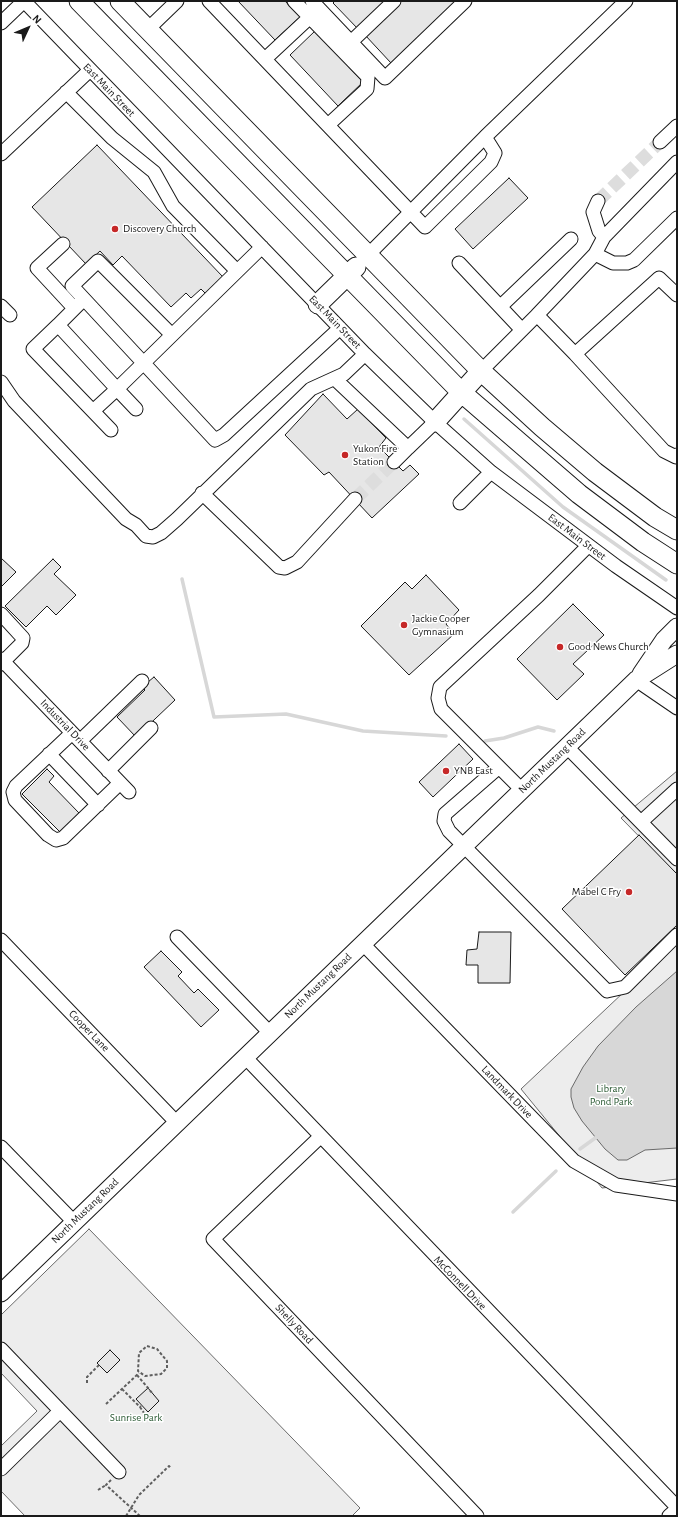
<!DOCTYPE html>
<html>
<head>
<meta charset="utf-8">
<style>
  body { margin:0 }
  #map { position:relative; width:678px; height:1517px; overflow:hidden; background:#fff; font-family:"Alegreya Sans",sans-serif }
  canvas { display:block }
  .frame { position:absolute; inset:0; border:2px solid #1a1a1a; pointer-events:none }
  .north { position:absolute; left:8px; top:8px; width:40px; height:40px; -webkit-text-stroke:3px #fff; paint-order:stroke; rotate:46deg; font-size:11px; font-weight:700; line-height:16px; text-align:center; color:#1a1a1a }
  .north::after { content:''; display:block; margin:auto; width:14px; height:18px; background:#1a1a1a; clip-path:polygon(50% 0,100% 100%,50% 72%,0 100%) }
</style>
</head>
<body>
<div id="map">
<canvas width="678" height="1517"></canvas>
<div class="frame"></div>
<div class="north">N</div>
</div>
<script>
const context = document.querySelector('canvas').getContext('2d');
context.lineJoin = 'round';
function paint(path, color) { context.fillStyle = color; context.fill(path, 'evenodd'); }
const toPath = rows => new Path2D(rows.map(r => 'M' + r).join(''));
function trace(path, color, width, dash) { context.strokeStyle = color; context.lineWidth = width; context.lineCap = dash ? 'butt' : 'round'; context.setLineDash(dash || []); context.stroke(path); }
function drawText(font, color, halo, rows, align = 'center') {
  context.font = font + ' "Alegreya Sans",sans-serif'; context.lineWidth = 3; context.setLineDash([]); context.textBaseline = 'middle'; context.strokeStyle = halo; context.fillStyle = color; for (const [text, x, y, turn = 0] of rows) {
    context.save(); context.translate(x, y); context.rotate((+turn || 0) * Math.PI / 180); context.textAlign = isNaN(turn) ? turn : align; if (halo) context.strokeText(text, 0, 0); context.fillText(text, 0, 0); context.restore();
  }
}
const built = toPath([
  [677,771,677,875,621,818,677,771],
  [677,942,677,1179,602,1188,521,1089,677,942],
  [89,1229,360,1508,352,1516,25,1516,1,1491,1,1446,37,1411,1,1373,1,1315,89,1229]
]);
paint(built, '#ededed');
trace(built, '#6a6a6a', 1);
const water = toPath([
  [677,971,677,1148,645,1150,627,1160,618,1160,605,1149,582,1121,574,1108,571,1097,571,1089,583,1067,598,1046,636,1007,677,971]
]);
paint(water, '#d7d7d7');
trace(water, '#6a6a6a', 1);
trace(toPath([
  [464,419,563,507,666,580],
  [182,579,214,717,286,714,363,731,446,736],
  [485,741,504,738,538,727,554,731],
  [580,1149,598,1136],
  [513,1212,556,1171]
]), '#d7d7d7', 3.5);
const building = toPath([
  [238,1,285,1,300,17,275,40,238,1],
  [335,1,390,1,359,30,333,3,335,1],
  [401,1,456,1,391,63,365,35,401,1],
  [315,31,363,82,338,106,290,55,315,31],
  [97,145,223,277,206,294,201,289,191,298,186,293,171,307,122,256,113,265,100,251,86,264,32,207,97,145],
  [509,178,528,198,473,249,455,229,509,178],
  [323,394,347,419,358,409,386,438,379,447,403,471,410,465,419,474,372,518,329,472,324,475,285,435,323,394],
  [1,558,16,572,1,587,1,558],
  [53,559,61,567,54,574,76,595,56,615,47,606,26,627,5,606,53,559],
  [426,575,459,610,446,624,454,634,409,675,361,626,405,582,412,589,426,575],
  [573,604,604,635,573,664,584,674,557,700,517,659,573,604],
  [154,677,175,700,136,737,117,717,145,690,142,687,154,677],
  [459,744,473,759,433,797,419,782,459,744],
  [47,769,54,776,49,782,79,813,60,832,22,794,47,769],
  [639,835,677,874,677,925,625,975,562,909,639,835],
  [479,932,511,932,510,983,478,983,478,965,466,965,467,950,477,949,479,932],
  [161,951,182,972,178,976,194,993,198,989,219,1010,201,1027,144,967,161,951],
  [110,1350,120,1360,107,1373,97,1363,110,1350],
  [148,1388,159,1401,148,1412,136,1399,148,1388]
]);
paint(building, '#e6e6e6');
trace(building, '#1a1a1a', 1);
trace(toPath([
  [598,201,660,142],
  [355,499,394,462]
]), '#ddd', 13, [13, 6]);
const minor = toPath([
  [24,1,365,354,435,422,491,472,616,566,677,608],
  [209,1,425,227,491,162,495,153,485,137],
  [294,1,368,77,367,89,328,125],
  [312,1,385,78,465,1],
  [1,23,24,1],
  [148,29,177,1],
  [351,42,394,1],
  [265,59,310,17],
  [66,92,112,138,154,172,173,206,237,271],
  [660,142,677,126],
  [1,154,90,70],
  [598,201,593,212,599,231,604,237],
  [63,244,37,268,74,308],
  [595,254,613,263,627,263,634,260,677,218],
  [367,256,485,137,626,1],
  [459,263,522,330],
  [677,295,659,278,575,354,664,451,676,457,677,455],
  [84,299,58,325,117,389,262,247],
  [1,306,10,315],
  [501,306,571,239],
  [537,315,595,254,604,237,677,162],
  [58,325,33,349,111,430],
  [172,335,98,261,72,286,215,440,224,435,340,328],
  [481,371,537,315,575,354],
  [335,379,408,448,435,422],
  [1,382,14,401,126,519,136,525,146,536,153,537,161,533,177,519,311,389,344,374,365,354],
  [93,411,117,389,136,409],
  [394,462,408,448],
  [202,493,279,567,285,568,297,562,355,499],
  [460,503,491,472],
  [1,614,23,638,22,643,1,664],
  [1,659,129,792],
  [636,680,677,708],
  [72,733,16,786,13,792,15,800,48,835,56,840,63,838,120,783],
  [80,741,142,681],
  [567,747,677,859],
  [49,754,98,805],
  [499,767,445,814,444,821,449,831,607,991,625,987,677,935],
  [108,771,151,728],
  [522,790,441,709,438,698,440,687,539,595,588,546],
  [641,822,677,789],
  [177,937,270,1033],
  [1,940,177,1123],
  [363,944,574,1161,616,1185,677,1194],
  [245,1057,677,1507],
  [320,1137,213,1239,477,1516],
  [1,1147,74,1222],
  [1,1349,119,1472],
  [1,1469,60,1411],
  [669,1516,677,1509]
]);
const major = toPath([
  [641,674,664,640,677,627],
  [1,1293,636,680,677,654]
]);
const highway = toPath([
  [79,1,461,392,579,494,643,542,677,564],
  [120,1,481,371,542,427,595,472,655,517,677,530],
  [318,304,356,267],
  [435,422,481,371]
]);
trace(minor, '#1a1a1a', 15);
trace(major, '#1a1a1a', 19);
trace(highway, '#1a1a1a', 21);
trace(toPath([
  [147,1346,157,1349,167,1361,167,1368,161,1374,145,1376,138,1371,139,1353,147,1346],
  [137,1375,153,1394],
  [87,1383,87,1377,99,1365],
  [122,1389,140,1407,141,1406],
  [106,1404,139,1373],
  [140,1407,144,1413],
  [111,1480,106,1485,140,1516],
  [98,1490,106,1485],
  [126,1516,139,1495,169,1466,171,1468]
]), '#5f5f5f', 2, [3, 2]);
trace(minor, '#fff', 13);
trace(major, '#fff', 17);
trace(highway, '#fff', 19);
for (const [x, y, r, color] of [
  [115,229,4,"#c62828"],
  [345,455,4,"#c62828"],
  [404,625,4,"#c62828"],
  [560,647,4,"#c62828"],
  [446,771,4,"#c62828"],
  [629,892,4,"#c62828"]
]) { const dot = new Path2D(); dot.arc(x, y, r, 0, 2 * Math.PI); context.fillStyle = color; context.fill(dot); trace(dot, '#fff', 1.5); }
drawText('11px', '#1a1a1a', '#fff', [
  ["East Main Street",109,90,46],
  ["East Main Street",335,322,46],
  ["East Main Street",577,537,37],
  ["Industrial Drive",65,725,46],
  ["North Mustang Road",552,761,-44],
  ["North Mustang Road",318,986,-44],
  ["Cooper Lane",89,1031,46],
  ["Landmark Drive",507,1092,46],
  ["North Mustang Road",85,1211,-44],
  ["McConnell Drive",460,1283,46],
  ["Shelly Road",294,1324,47]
]);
drawText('11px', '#1a1a1a', '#fff', [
  ["Discovery Church",123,229],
  ["Yukon Fire",353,449],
  ["Station",353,462],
  ["Jackie Cooper",412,619],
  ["Gymnasium",412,632],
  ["Good News Church",568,647],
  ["YNB East",454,771],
  ["Mabel C Fry",621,892,"right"]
], 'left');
drawText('11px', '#2b5a34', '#fff', [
  ["Library",611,1089],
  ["Pond Park",611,1102],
  ["Sunrise Park",136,1418]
]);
</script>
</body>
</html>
